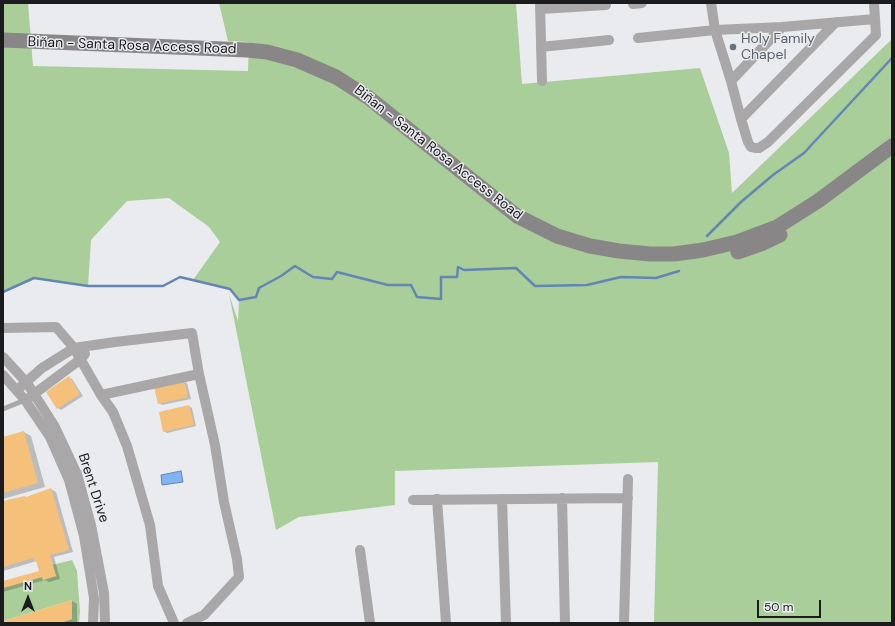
<!DOCTYPE html>
<html>
<head>
<meta charset="utf-8">
<style>
  body { margin:0 }
  #map { position:relative; width:895px; height:626px; overflow:hidden; background:#eaebee; font-family:"DM Sans",sans-serif }
  canvas { display:block }
  .frame { position:absolute; inset:0; border:4px solid #1c1c1e; pointer-events:none }
  .north { position:absolute; left:8px; top:578px; width:40px; height:40px; -webkit-text-stroke:3px #eaebee; paint-order:stroke; rotate:0deg; font-size:11px; font-weight:700; line-height:16px; text-align:center; color:#1c1c1e }
  .north::after { content:''; display:block; margin:auto; width:14px; height:18px; background:#1c1c1e; clip-path:polygon(50% 0,100% 100%,50% 72%,0 100%) }
  .scale { position:absolute; left:757px; top:600px; width:64px; height:18px; box-sizing:border-box; border:2px solid #1c1c1e; border-top:0; padding-left:5px; font-size:12px; line-height:14px; white-space:nowrap; color:#1c1c1e; -webkit-text-stroke:3px #eaebee; paint-order:stroke }
</style>
</head>
<body>
<div id="map">
<canvas width="895" height="626"></canvas>
<div class="frame"></div>
<div class="north">N</div>
<div class="scale">50 m</div>
</div>
<script>
const context = document.querySelector('canvas').getContext('2d');
context.lineJoin = 'round';
function paint(path, color) { context.fillStyle = color; context.fill(path, 'evenodd'); }
const toPath = rows => new Path2D(rows.map(r => 'M' + r).join(''));
function trace(path, color, width, dash) { context.strokeStyle = color; context.lineWidth = width; context.lineCap = dash ? 'butt' : 'round'; context.setLineDash(dash || []); context.stroke(path); }
function drawText(font, color, halo, rows, align = 'center') {
  context.font = font + ' "DM Sans",sans-serif'; context.lineWidth = 3; context.setLineDash([]); context.textBaseline = 'middle'; context.strokeStyle = halo; context.fillStyle = color; for (const [text, x, y, turn = 0] of rows) {
    context.save(); context.translate(x, y); context.rotate((+turn || 0) * Math.PI / 180); context.textAlign = isNaN(turn) ? turn : align; if (halo) context.strokeText(text, 0, 0); context.fillText(text, 0, 0); context.restore();
  }
}
paint(toPath([
  [3,3,28,3,33,66,248,71,249,42,228,41,219,3,516,3,522,84,700,68,729,153,732,193,892,39,892,623,654,623,658,462,395,471,395,505,299,517,276,530,229,294,238,321,239,300,230,289,193,280,220,242,209,227,169,198,127,201,91,240,88,286,34,278,3,292],
  [72,560,77,571,80,611,79,623,60,623,72,619,72,600,3,621,3,588,42,577,43,580,56,576,52,565]
]), '#aace9a');
const water = toPath([
  [181,471,183,482,162,485,161,475,181,471]
]);
paint(water, '#82b4f4');
trace(water, '#6386b4', 1);
paint(toPath([
  [69,378,72,379,83,396,61,410,58,408],
  [184,382,187,383,191,399,162,405,159,403],
  [189,406,192,408,196,426,167,433,164,431],
  [24,432,31,436,45,487,3,499,3,438],
  [51,489,56,492,73,552,54,557,60,579,49,582,45,580,3,592,3,582,40,572,37,561,3,571,3,502,27,498],
  [72,601,77,604,77,622,73,623,3,623,3,622]
]), '#0003');
trace(toPath([
  [707,236,741,202,773,175,804,153,892,58],
  [3,292,34,278,88,286,163,286,180,277,230,289,239,300,256,297,259,288,281,276,295,266,313,277,332,279,337,272,388,285,411,285,417,297,441,299,441,277,457,277,458,267,464,270,516,268,535,286,587,285,621,277,656,278,679,271]
]), '#6386b4', 2.5);
paint(toPath([
  [69,376,80,394,57,409,46,392],
  [184,381,188,397,158,404,154,387],
  [189,405,194,425,163,432,159,412],
  [24,431,38,483,3,493,3,437],
  [51,488,69,550,50,555,56,576,43,580,42,577,3,588,3,581,39,571,36,561,34,561,33,558,3,567,3,501,25,496,26,497],
  [72,600,72,619,60,623,3,623,3,621]
]), '#f5c079');
trace(toPath([
  [3,409,25,400]
]), '#a9a7a7', 5);
trace(toPath([
  [540,3,542,81],
  [711,3,715,30,731,81,741,119,748,142,751,147,755,148,759,148,768,142,876,35,874,3],
  [633,4,642,3],
  [541,9,606,5],
  [638,38,715,30,782,27,875,19],
  [541,47,609,40],
  [731,81,782,27],
  [741,119,836,22],
  [3,328,56,327,74,348,101,395],
  [3,357,27,383,55,427,77,474,91,525,104,593,105,623],
  [3,375,25,400,50,437,69,480,84,536,94,598,93,623],
  [17,390,42,368,74,348,115,342,192,333,199,374,215,445,224,502,237,559,239,577,204,615,187,623],
  [30,397,81,359,85,354],
  [562,498,565,623],
  [437,499,446,623],
  [502,499,506,623],
  [413,500,628,498],
  [360,550,370,623],
  [174,623,158,586,150,525,127,446,113,412,101,395,199,374],
  [624,623,628,479]
]), '#a9a7a7', 10);
trace(toPath([
  [3,40,247,50,267,52,297,60,336,77,369,98,517,216,557,236,590,246,619,251,650,254,674,254,703,250,737,242,777,227,818,201,892,146],
  [738,252,761,244,780,235]
]), '#898687', 15);
for (const [x, y, r, color] of [
  [733,47,4,"#6b7280"]
]) { const dot = new Path2D(); dot.arc(x, y, r, 0, 2 * Math.PI); context.fillStyle = color; context.fill(dot); trace(dot, '#eaebee', 1.5); }
drawText('14px', '#5b616d', '#eaebee', [
  ["Holy Family",741,39],
  ["Chapel",741,55]
], 'left');
drawText('14px', '#1c1c1e', '#eaebee', [
  ["Biñan - Santa Rosa Access Road",132,46,2],
  ["Biñan - Santa Rosa Access Road",438,153,38],
  ["Brent Drive",93,488,72]
]);
</script>
</body>
</html>
